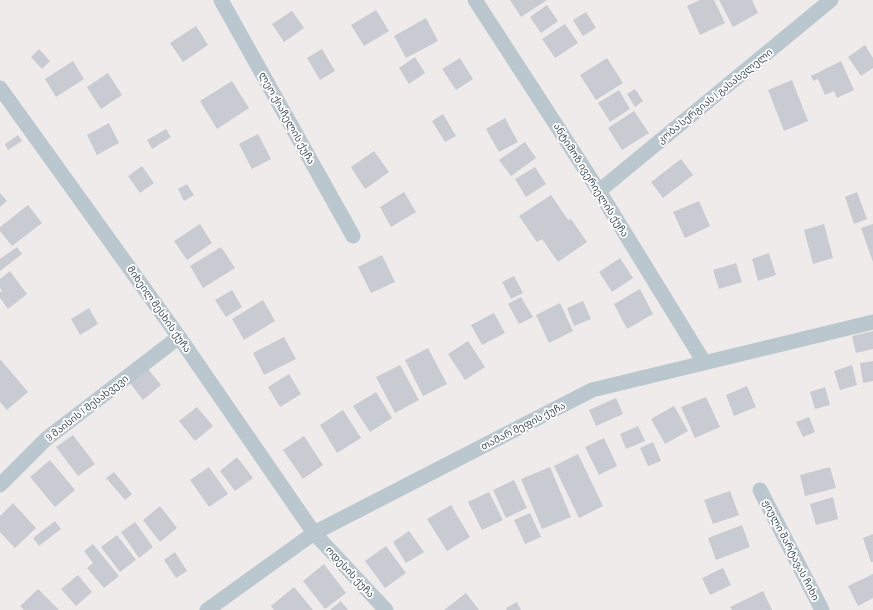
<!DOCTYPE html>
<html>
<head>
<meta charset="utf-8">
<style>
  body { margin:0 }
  canvas { display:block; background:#efebeb }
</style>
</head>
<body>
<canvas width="873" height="610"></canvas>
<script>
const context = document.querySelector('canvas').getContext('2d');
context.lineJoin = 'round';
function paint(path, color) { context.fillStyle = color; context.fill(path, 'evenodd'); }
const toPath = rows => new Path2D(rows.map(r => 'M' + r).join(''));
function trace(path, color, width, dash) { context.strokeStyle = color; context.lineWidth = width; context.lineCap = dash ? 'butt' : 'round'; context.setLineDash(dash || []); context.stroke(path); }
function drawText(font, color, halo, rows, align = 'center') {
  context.font = font + ' Barlow,"Noto Sans Georgian",sans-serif'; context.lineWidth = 3.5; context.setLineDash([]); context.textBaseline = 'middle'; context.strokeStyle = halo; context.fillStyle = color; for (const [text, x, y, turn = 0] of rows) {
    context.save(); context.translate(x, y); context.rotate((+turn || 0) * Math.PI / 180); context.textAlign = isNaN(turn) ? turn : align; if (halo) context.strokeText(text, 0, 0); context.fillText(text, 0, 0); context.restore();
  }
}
paint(toPath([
  [510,0,547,0,521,17],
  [700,0,714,0,725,23,700,35,687,6],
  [719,0,752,0,758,13,733,27],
  [547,5,558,21,541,33,530,17],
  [376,10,389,31,364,46,351,25],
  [292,11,304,28,284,42,272,24],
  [586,12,596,28,583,36,573,20],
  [426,18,438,41,406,58,394,36],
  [565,24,578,43,555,58,542,39],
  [196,26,208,45,183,62,170,43],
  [865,45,873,58,873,68,861,76,848,57],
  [39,49,50,61,42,69,31,57],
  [322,49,335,71,320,80,307,58],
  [415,57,425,73,409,84,399,68],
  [460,58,473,79,456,90,442,69],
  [607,58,623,83,596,100,580,75],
  [73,61,84,79,56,97,45,79],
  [841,61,854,90,837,98,834,91,825,95,818,79,813,81,811,76],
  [108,73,122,95,101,109,87,87],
  [792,80,808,121,784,131,768,90],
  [232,81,249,108,217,129,200,101],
  [635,89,643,101,635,107,627,94],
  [619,90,630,109,610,122,598,103],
  [634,111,649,133,622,150,608,128],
  [443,114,456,136,445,142,432,121],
  [505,118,518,142,499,152,486,129],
  [109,123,119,143,97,155,87,135],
  [166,129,171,137,152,149,147,140],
  [258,134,271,159,252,169,239,144],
  [18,135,22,141,8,150,5,144],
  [525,142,536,158,511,176,499,160],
  [374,151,389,172,365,189,351,167],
  [681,159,693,175,663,198,651,182],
  [142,166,154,183,140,193,128,176],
  [535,167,546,184,526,197,515,179],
  [187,184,194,195,184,201,178,189],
  [404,192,416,212,391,227,380,207],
  [857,192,867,219,854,224,845,197],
  [0,193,7,201,0,207],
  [551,195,568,220,571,219,587,242,558,262,542,239,537,242,519,216],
  [699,201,710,226,685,238,673,212],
  [28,205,42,223,12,246,0,231,0,227],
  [200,224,212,243,187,260,174,241],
  [824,224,833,258,813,264,804,230],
  [873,224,873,262,861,228],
  [17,247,22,254,0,271,0,259],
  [221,247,235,268,203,288,190,266],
  [769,253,776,275,758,281,752,259],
  [382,255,395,282,371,293,358,267],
  [620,258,633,278,612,292,599,272],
  [736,263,742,282,719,289,713,270],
  [10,271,27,294,8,309,0,298,0,292,2,291,0,288,0,279],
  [514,276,523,293,511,299,502,282],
  [640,289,653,314,627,329,614,304],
  [232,290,242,307,226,317,215,300],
  [521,297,533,317,519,324,508,304],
  [263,300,275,321,244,340,232,319],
  [583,301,591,319,574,326,567,308],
  [560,303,573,331,549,343,536,315],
  [89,308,98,324,80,335,71,319],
  [494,313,505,333,482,345,471,325],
  [873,331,873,349,856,353,852,336],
  [284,337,296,359,264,375,253,353],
  [468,341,485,367,465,380,448,354],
  [428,348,447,384,423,396,405,360],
  [0,359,28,392,7,410,0,402],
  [873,361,873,381,863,383,860,363],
  [400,365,419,400,395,413,376,377],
  [852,365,857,385,840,390,834,371],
  [148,369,161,385,143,400,130,383],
  [289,374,301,394,280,407,268,387],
  [747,386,756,407,734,416,726,395],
  [825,387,830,405,815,409,810,392],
  [376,392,392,418,370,432,353,406],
  [706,397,720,427,695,438,681,407],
  [616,398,623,414,596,426,589,410],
  [674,406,688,431,665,444,651,419],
  [197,407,213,426,195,441,179,421],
  [343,410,361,438,337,453,320,425],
  [809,417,815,432,803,437,796,422],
  [638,426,645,441,626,449,620,434],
  [73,435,95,464,78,476,56,447],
  [304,436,323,465,303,479,283,450],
  [604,438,617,466,599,475,585,447],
  [653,442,661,461,648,466,640,448],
  [578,454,603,506,579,518,554,466],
  [237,457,253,478,235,491,220,471],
  [50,460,75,490,55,507,30,477],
  [209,467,228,494,209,507,190,480],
  [550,467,571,517,542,529,521,479],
  [830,467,836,488,805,496,800,475],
  [114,472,132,494,125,500,106,478],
  [514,480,527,508,506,518,493,490],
  [730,491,739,515,713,524,704,500],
  [489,492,503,520,482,530,468,502],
  [833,497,838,519,816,525,810,504],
  [13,503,36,528,15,548,0,532,0,516],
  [451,505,470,537,447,551,427,519],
  [160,506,177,528,160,542,143,520],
  [530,513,541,537,525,544,514,520],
  [55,521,61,529,39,546,33,538],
  [135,522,153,547,139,558,121,532],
  [742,525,750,547,716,560,708,538],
  [409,531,424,552,406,563,393,542],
  [873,534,873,562,871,562,863,538],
  [117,535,136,560,120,572,101,547],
  [93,544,119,576,104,588,87,568,93,563,84,551],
  [386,546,406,573,385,588,365,561],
  [175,552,187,571,176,578,164,560],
  [324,564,346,593,325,609,303,581],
  [723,568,731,585,710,595,702,578],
  [873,574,873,598,858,606,848,586],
  [78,575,92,592,76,606,61,589],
  [294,587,313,610,274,610,271,606],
  [38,589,59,610,24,610,20,606],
  [763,591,772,610,732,610,730,607],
  [466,593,479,610,444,610],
  [341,601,348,610,330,610],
  [517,602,521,610,507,610,506,608]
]), '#c8cbd1');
trace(toPath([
  [221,0,353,236],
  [475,0,599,191,704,362],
  [0,88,179,337,314,533,386,610],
  [599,191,831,0],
  [0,485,46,439,179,337],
  [760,490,822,610],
  [207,610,314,533,592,390,873,322]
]), '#bbc7cf', 15);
drawText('10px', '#43505a', '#fff', [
  ["კობა სერგიას I გასასვლელი",715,96,-39],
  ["ლეო ქიაჩელის ქუჩა",287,118,61],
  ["ანტიმოზ ივერიელის ქუჩა",591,180,58],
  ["მიხეილ მესხის ქუჩა",159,309,55],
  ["9 მაისის I შესახვევი",87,408,-38],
  ["თამარ მეფის ქუჩა",523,426,-27],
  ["ჟიული შარტავას ჩიხი",791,550,63],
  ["ოდესის ქუჩა",350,572,47]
]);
</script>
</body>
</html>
